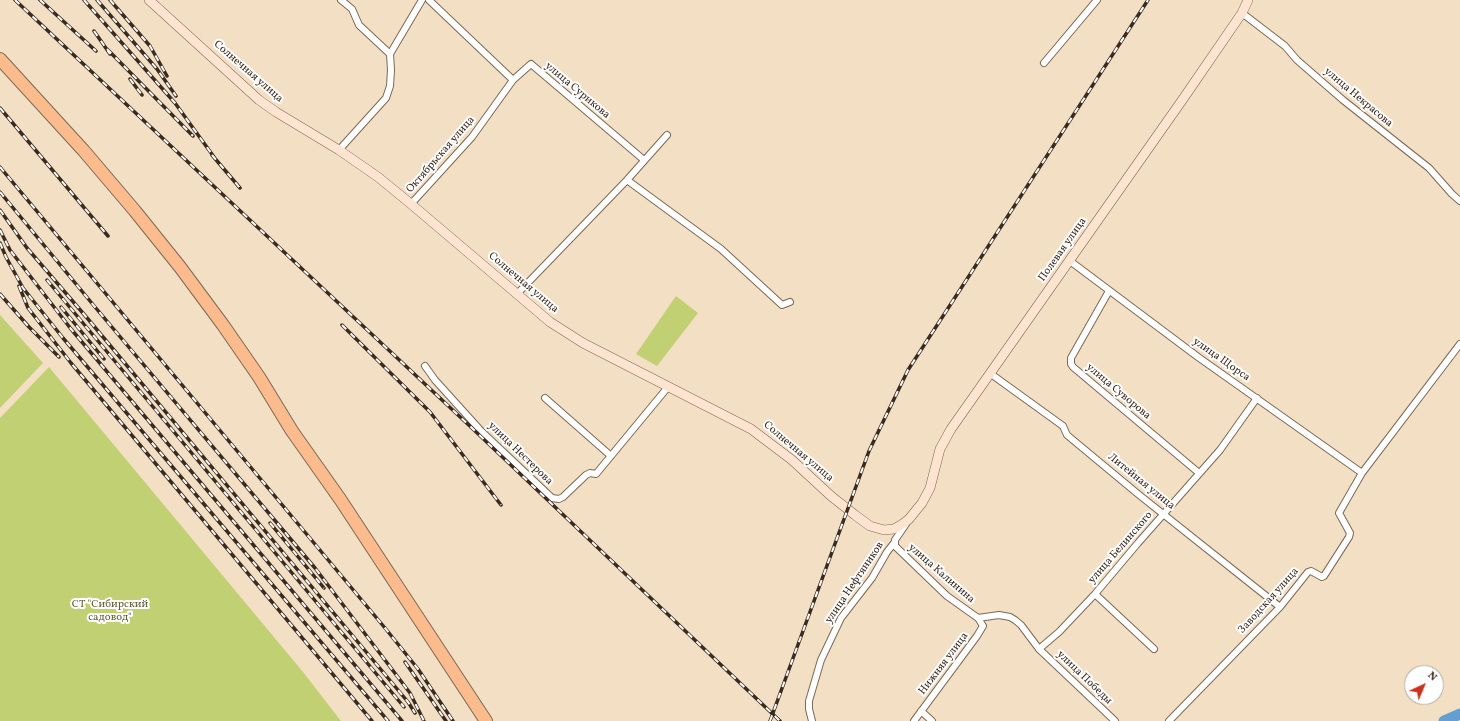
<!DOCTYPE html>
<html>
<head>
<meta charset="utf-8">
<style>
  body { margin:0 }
  #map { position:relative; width:1460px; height:721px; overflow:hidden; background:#f3dfc3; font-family:Vollkorn,serif }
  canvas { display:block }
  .north { position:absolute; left:1404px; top:665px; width:40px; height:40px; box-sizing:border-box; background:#fff; border:1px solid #b1aaa5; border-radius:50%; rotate:44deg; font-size:11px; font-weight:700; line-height:16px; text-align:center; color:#3b2a1e }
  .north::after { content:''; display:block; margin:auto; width:14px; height:18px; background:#c8321e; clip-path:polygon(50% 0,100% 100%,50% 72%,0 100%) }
</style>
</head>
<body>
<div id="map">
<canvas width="1460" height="721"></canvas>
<div class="north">N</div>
</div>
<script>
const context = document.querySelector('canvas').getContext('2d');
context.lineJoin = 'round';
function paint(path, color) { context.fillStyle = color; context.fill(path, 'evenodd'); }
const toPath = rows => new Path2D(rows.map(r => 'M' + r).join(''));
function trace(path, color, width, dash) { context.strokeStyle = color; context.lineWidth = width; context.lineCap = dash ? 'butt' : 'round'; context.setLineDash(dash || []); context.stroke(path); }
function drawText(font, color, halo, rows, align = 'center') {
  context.font = font + ' Vollkorn,serif'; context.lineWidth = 4; context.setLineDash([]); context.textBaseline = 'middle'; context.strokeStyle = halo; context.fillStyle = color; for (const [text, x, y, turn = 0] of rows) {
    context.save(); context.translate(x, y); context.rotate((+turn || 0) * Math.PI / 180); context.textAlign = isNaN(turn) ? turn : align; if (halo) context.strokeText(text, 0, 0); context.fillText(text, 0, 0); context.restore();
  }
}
paint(toPath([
  [676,296,698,313,657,366,636,354],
  [0,315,43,363,0,408],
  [49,367,303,672,341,721,0,721,0,418]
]), '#c1d073');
trace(toPath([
  [1444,721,1460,714]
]), '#639fd3', 11);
const street = toPath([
  [341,0,352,9,359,25,390,54],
  [429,0,513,80,531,64,644,160],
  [1242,13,1285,46,1297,60,1343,100,1429,168,1452,194,1460,201],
  [1044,63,1097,0],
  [339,150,386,98,390,86,391,70,390,54,422,0],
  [627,180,721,249,782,305,790,302],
  [411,204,472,137,513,80],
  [1070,261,1198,357,1362,473],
  [1109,291,1071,358,1071,364,1073,367,1199,473],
  [517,294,627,180,667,135],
  [425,366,435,380,482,432,552,498,559,499,563,497,586,475,590,473,596,474,668,387],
  [991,374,1063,426,1067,435,1138,494,1280,607],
  [545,398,611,456],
  [906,524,895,540,895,546,947,596,978,618,999,615,1010,617,1015,620,1021,625,1039,649,1115,721],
  [1095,594,1154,649],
  [1039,649,1059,632,1095,594,1138,543,1220,450,1257,398],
  [921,711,932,721],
  [812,721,809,709,809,701,821,660,841,618,872,578,887,552,894,543],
  [914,721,977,636,983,626,978,618],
  [1169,721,1280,607,1308,572,1311,571,1322,577,1324,576,1349,537,1350,533,1339,513,1362,473,1460,344]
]);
const secondary = toPath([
  [149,0,259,100,276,112,339,150,378,177,411,204,550,322,583,343,751,429,792,460,831,496,855,515,870,526,884,530,894,529,904,523,909,519,922,503,930,488,940,449,951,429,1183,99,1242,13,1248,0]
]);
const highway = toPath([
  [0,59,84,151,135,211,180,267,223,325,259,377,292,431,340,499,486,721]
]);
trace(street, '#7b6958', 8);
trace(secondary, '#7b6958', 10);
trace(highway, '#7b6958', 14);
trace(street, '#fff', 6);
trace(secondary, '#fde4d1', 9);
trace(highway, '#fbbb8c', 12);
const rail = toPath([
  [15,0,473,429,780,721],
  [40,0,96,51],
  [84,0,175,103,214,157],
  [97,0,157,69,176,96],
  [110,0,150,46,167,76],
  [94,31,110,54],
  [107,49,193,136],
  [130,79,142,95],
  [0,108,108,236],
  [212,155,240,188],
  [0,167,385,628,418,669,453,721],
  [0,192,95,307,315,568,410,693,424,721],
  [0,210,27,248,88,319,408,702,415,713],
  [0,230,10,250,71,329,402,721],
  [0,243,6,257,23,288,63,338,388,721],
  [47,280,404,707],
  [19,286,28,308,71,363,372,721],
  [0,294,29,327,59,357],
  [61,307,104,359],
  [342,325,430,412,501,505],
  [270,523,324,588],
  [405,662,446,721],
  [770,721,869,451,908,370,1148,0]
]);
trace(rail, '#3b2a1e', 3.5);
trace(rail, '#fff', 2, [6]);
drawText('11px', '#3b2a1e', '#fff', [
  ["Солнечная улица",248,72,41],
  ["улица Сурикова",577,91,40],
  ["улица Некрасова",1358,98,40],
  ["Октябрьская улица",441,155,-49],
  ["Полевая улица",1063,250,-55],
  ["Солнечная улица",523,283,40],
  ["улица Щорса",1221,360,35],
  ["улица Суворова",1118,392,40],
  ["Солнечная улица",798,452,40],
  ["улица Нестерова",520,454,44],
  ["Литейная улица",1141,482,39],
  ["улица Белинского",1121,548,-49],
  ["улица Калинина",941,574,41],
  ["улица Нефтяников",855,583,-56],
  ["Заводская улица",1269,601,-48],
  ["Нижняя улица",944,664,-53],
  ["улица Победы",1084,678,44]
]);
drawText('11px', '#635c38', '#fff', [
  ["СТ \"Сибирский",110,605],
  ["садовод\"",110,618]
]);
</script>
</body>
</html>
